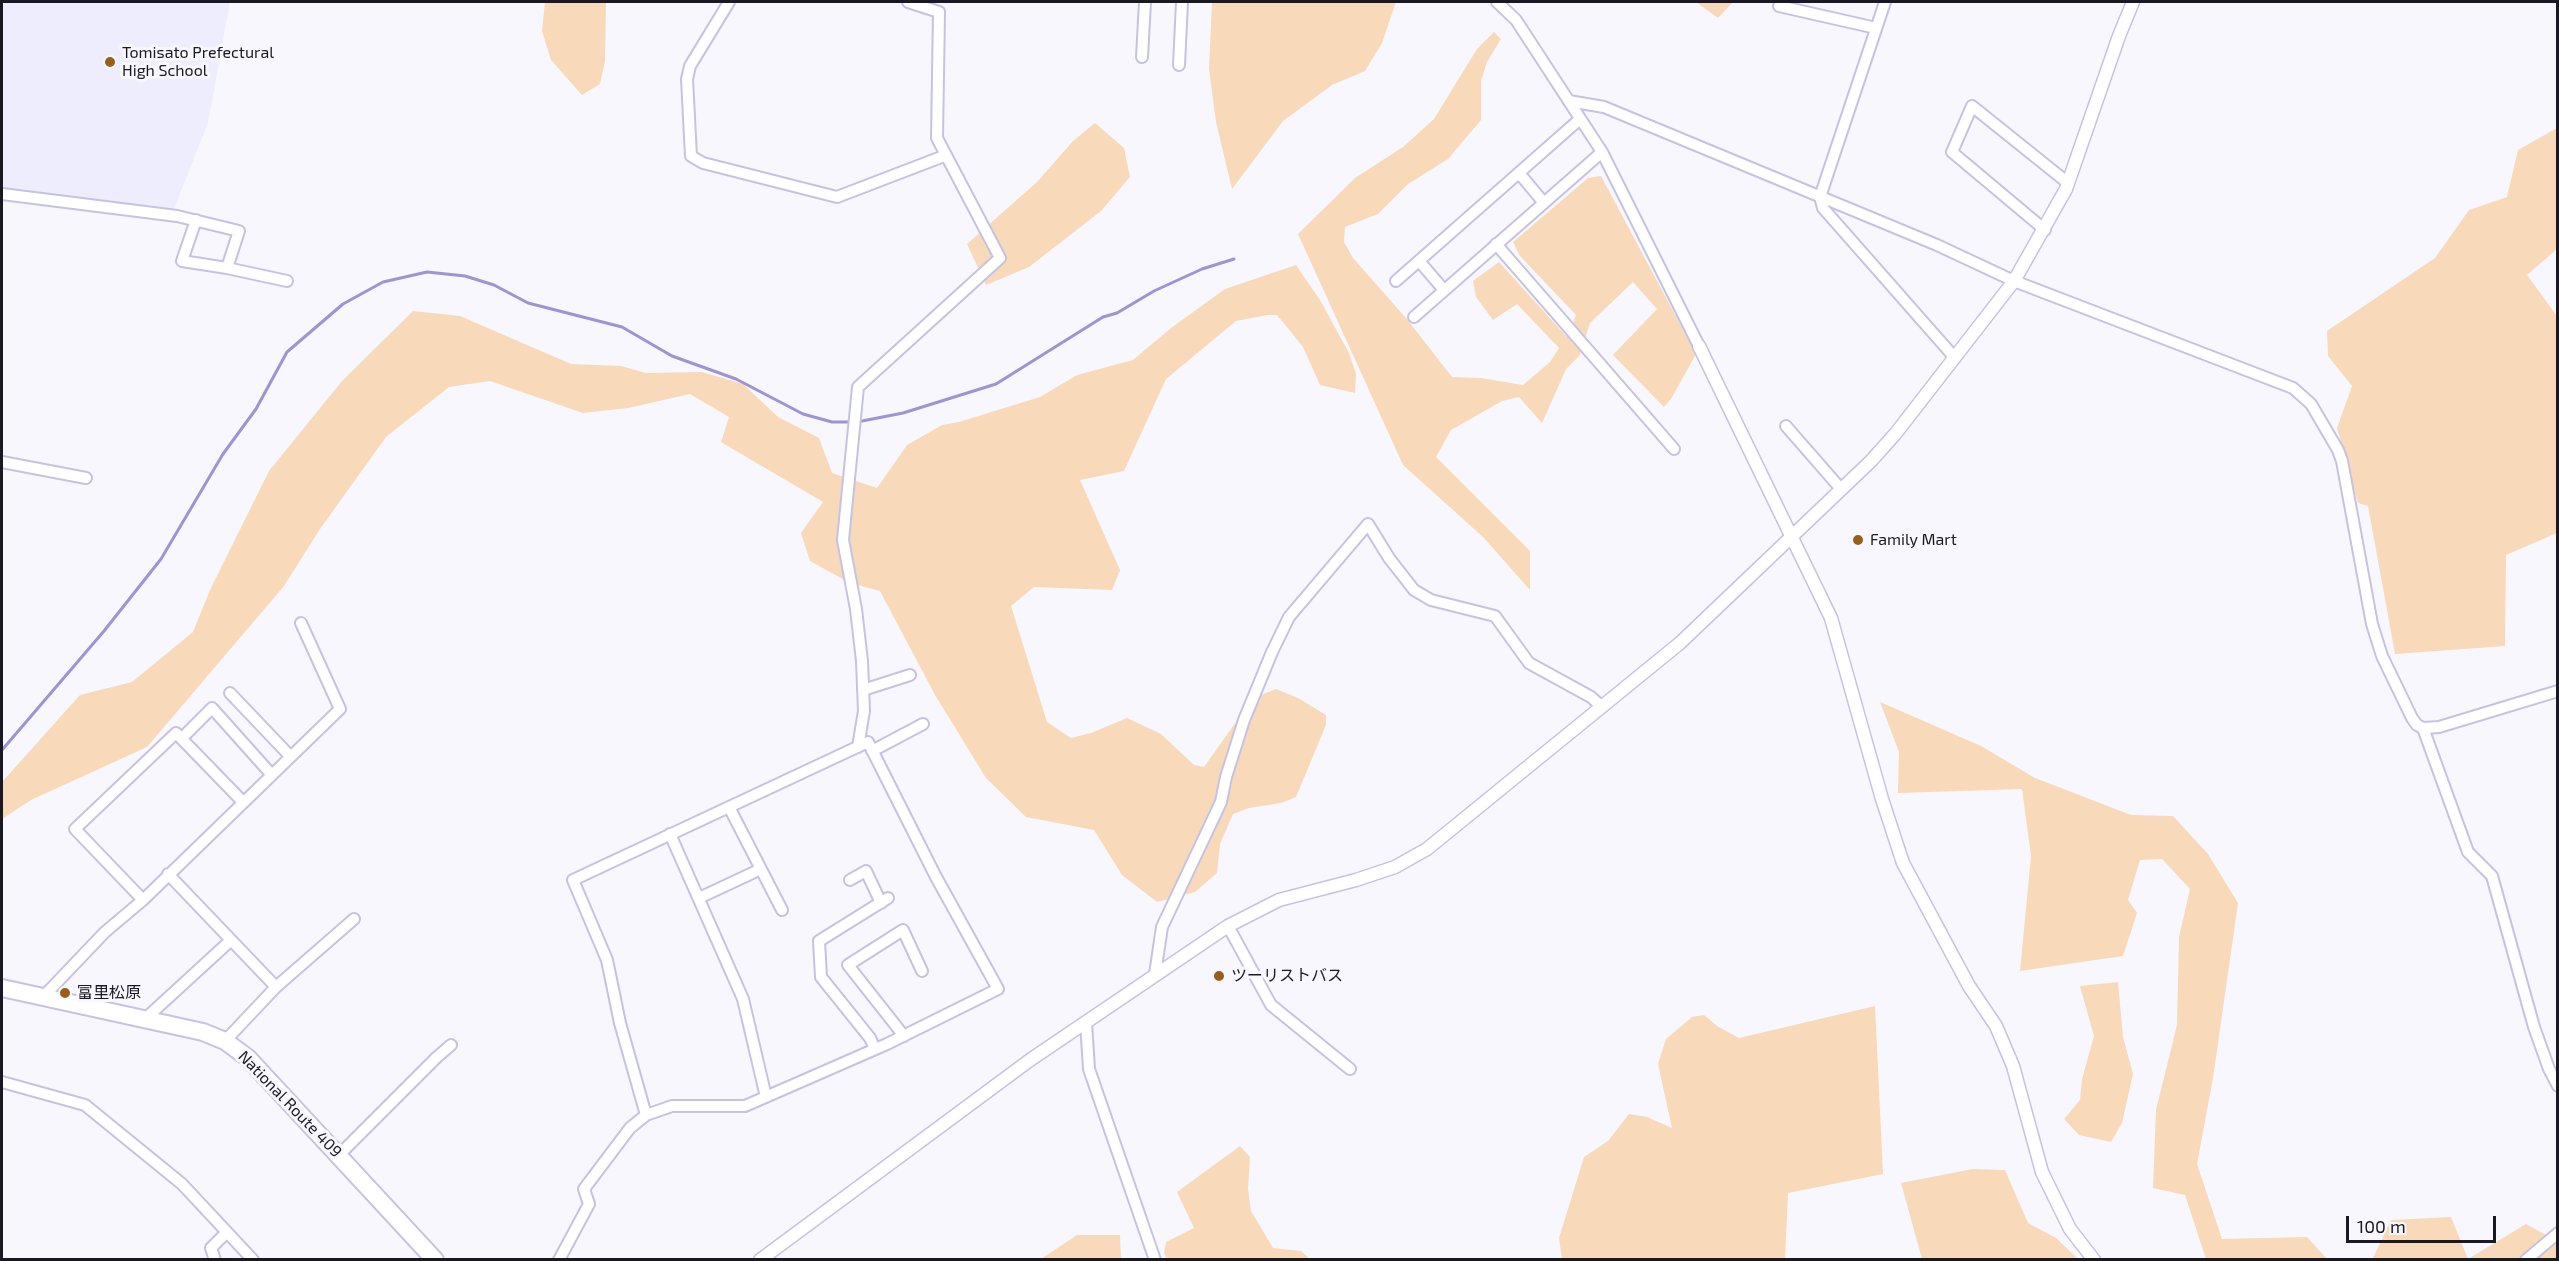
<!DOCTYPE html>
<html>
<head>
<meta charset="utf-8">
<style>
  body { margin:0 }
  #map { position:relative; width:2559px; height:1261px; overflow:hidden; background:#f8f7fe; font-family:"Exo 2",sans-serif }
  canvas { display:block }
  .frame { position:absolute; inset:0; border:3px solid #191823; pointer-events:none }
  .scale { position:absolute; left:2346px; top:1216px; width:150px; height:27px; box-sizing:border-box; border:3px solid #191823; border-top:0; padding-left:8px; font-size:18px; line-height:21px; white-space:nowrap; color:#191823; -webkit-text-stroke:4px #f8f7fe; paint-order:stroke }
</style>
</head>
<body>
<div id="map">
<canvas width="2559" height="1261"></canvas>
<div class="frame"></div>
<div class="scale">100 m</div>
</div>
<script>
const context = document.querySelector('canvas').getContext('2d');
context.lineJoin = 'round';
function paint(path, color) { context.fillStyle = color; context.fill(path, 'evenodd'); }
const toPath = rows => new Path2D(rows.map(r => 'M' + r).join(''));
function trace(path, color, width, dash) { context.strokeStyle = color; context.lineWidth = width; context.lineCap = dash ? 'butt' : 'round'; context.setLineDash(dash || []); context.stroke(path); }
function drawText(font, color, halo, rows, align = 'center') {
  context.font = font + ' "Exo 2","Noto Sans JP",sans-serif'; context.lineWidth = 6; context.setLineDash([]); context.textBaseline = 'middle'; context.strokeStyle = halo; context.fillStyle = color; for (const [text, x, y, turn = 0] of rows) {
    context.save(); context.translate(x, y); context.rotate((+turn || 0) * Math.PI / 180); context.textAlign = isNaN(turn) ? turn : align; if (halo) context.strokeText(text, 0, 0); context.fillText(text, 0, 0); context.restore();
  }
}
paint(toPath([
  [2,2,230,2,208,123,174,209,2,188]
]), '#eeedfd');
paint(toPath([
  [545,2,606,2,605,61,600,84,582,95,551,60,542,31],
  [1212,2,1396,2,1382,43,1365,71,1332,85,1283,121,1232,189,1216,122,1209,69],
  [1696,2,1733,2,1718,18],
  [1494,32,1501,39,1487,62,1481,81,1481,120,1448,159,1408,184,1378,214,1345,227,1344,242,1353,258,1406,318,1452,377,1481,378,1523,385,1550,362,1559,348,1517,304,1493,320,1476,297,1473,281,1499,262,1567,337,1576,315,1520,256,1513,242,1588,178,1601,176,1696,354,1671,399,1664,407,1613,355,1657,309,1633,282,1590,323,1580,355,1566,369,1542,423,1519,397,1502,401,1451,430,1436,457,1530,551,1530,590,1483,537,1403,465,1298,234,1355,178,1403,147,1434,119,1477,49],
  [1095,123,1124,148,1130,177,1101,211,1029,267,986,285,967,244,1037,182,1073,141],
  [2557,128,2557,249,2527,275,2557,316,2557,533,2506,555,2505,646,2395,654,2368,506,2358,503,2337,428,2352,386,2328,356,2327,331,2435,258,2469,210,2507,197,2518,150],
  [1296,265,1320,300,1349,353,1356,374,1355,393,1320,385,1303,347,1277,315,1267,315,1236,321,1166,379,1124,471,1080,480,1120,570,1112,590,1034,587,1011,606,1047,722,1071,738,1091,733,1127,718,1161,734,1194,765,1204,767,1253,698,1276,689,1298,698,1326,715,1326,725,1296,797,1281,803,1249,808,1233,814,1220,844,1217,873,1195,892,1157,902,1122,875,1094,830,1026,817,986,778,935,695,880,591,850,583,810,561,801,533,823,502,721,442,729,417,690,394,628,408,583,413,490,381,449,387,386,437,320,529,284,586,147,747,31,800,2,819,2,782,80,695,132,682,193,632,210,590,269,471,342,381,413,311,460,316,571,364,621,366,646,373,702,372,743,384,778,417,819,438,832,473,877,488,907,445,942,425,959,422,1040,397,1077,375,1133,360,1171,328,1225,289],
  [1880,702,1981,746,2035,778,2131,815,2173,816,2208,854,2238,903,2213,1078,2197,1164,2222,1239,2307,1237,2327,1259,2206,1259,2185,1195,2153,1188,2156,1110,2177,1025,2179,937,2190,889,2162,859,2140,860,2128,900,2137,913,2123,956,2020,971,2031,856,2022,789,1898,793,1899,752],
  [2118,982,2123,1037,2133,1074,2122,1123,2111,1142,2079,1135,2064,1119,2080,1100,2082,1079,2094,1036,2080,986],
  [1875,1006,1883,1174,1788,1193,1785,1259,1562,1259,1559,1238,1584,1157,1608,1141,1629,1114,1647,1117,1672,1128,1658,1064,1666,1039,1692,1017,1704,1015,1717,1026,1739,1038],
  [1240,1146,1250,1157,1248,1189,1251,1211,1273,1248,1301,1251,1310,1259,1167,1259,1164,1253,1166,1242,1194,1228,1177,1192],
  [1973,1169,2005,1170,2028,1223,2056,1238,2078,1259,1922,1259,1901,1183],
  [2451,1217,2468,1259,2526,1224,2557,1241,2557,1259,2372,1260,2391,1220],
  [1077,1235,1120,1235,1121,1259,1041,1259]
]), '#f8d9ba');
trace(toPath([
  [857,422,903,413,996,384,1103,317,1117,313,1154,291,1202,269,1234,259],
  [2,750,104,631,161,559,223,454,256,409,287,352,343,304,383,282,427,272,465,276,494,285,528,303,622,327,672,356,736,379,803,414,832,422,851,422]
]), '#9c94d3', 3);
const minor = toPath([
  [729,2,690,66,687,79,691,156,703,163,837,197,944,156],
  [1497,2,1516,20,1602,152,1699,346],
  [1885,2,1820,197,1823,208,1955,358],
  [1779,6,1876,28],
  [1142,57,1145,2],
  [1179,65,1182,2],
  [1569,101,1604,107,1937,245,2014,281,2293,388,2311,404,2338,450,2342,461,2372,624,2382,656,2412,718,2417,725,2423,728,2439,727,2558,691],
  [1519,173,1544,203],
  [2,194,177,216,239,231,227,268],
  [196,220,182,261,227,268,287,281],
  [2045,230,1952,152,1972,106,2068,183],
  [1496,244,1674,449],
  [1419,261,1444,290],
  [1396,281,1580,119],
  [1414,317,1602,152],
  [1786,426,1841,489],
  [2,462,86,478],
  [863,690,910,675],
  [230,693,290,756],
  [2423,728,2468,852,2492,876,2534,1027,2549,1069,2558,1086],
  [182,738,212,708,271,774],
  [858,747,864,711,862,661,856,609,843,540,858,387,1000,258,937,138,939,12,908,2],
  [872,751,923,724],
  [729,807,782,910],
  [670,834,743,999,766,1097],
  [168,874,276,987],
  [850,880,866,871,881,903],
  [699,898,761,869],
  [143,900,75,829,176,733,243,802],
  [1228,926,1271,1005,1350,1069],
  [1155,974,1162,927,1221,802,1226,777,1244,720,1272,652,1289,617,1368,524,1389,558,1414,590,1431,600,1495,616,1529,663,1591,697,1602,707],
  [43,997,105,932,143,900,340,709,301,623],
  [145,1019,230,941],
  [1086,1022,1089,1069,1155,1260],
  [904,1036,848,965,903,930,922,971],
  [225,1041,276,987,354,919],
  [875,1049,870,1038,821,977,819,941,888,898],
  [2,1082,85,1105,182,1184,253,1260],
  [339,1155,437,1057,451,1045],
  [215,1260,211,1248,227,1232],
  [559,1260,589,1204,584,1189,630,1128,646,1115,672,1106,745,1106,887,1044,998,989,936,877,868,742,573,880,607,960,620,1023,646,1115],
  [2526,1260,2558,1233]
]);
const tertiary = toPath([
  [1699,346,1831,618,1882,799,1903,863,1969,986,1996,1026,2013,1066,2042,1172,2070,1229,2094,1260],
  [760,1260,1030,1060,1228,926,1279,900,1356,880,1395,867,1427,849,1680,643,1871,461,1896,433,2014,281,2066,189,2119,36,2133,2]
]);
const trunk = toPath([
  [2,988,203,1032,225,1041,248,1058,435,1260]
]);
trace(minor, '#c5c3e1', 14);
trace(tertiary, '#c5c3e1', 15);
trace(trunk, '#c5c3e1', 20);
trace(minor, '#fff', 10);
trace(tertiary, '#fff', 12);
trace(trunk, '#fff', 16);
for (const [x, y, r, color] of [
  [110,62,6,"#976019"],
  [1858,540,6,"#976019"],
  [1219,976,6,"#976019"],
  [65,993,6,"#976019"]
]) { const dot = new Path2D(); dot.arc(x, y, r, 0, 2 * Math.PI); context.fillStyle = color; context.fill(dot); trace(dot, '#f8f7fe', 2); }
drawText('16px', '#191823', '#f8f7fe', [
  ["Tomisato Prefectural",122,53],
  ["High School",122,71],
  ["Family Mart",1870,540],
  ["ツーリストバス",1231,976],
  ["富里松原",77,993]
], 'left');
drawText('16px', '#191823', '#f8f7fe', [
  ["National Route 409",290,1104,46]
]);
</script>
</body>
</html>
